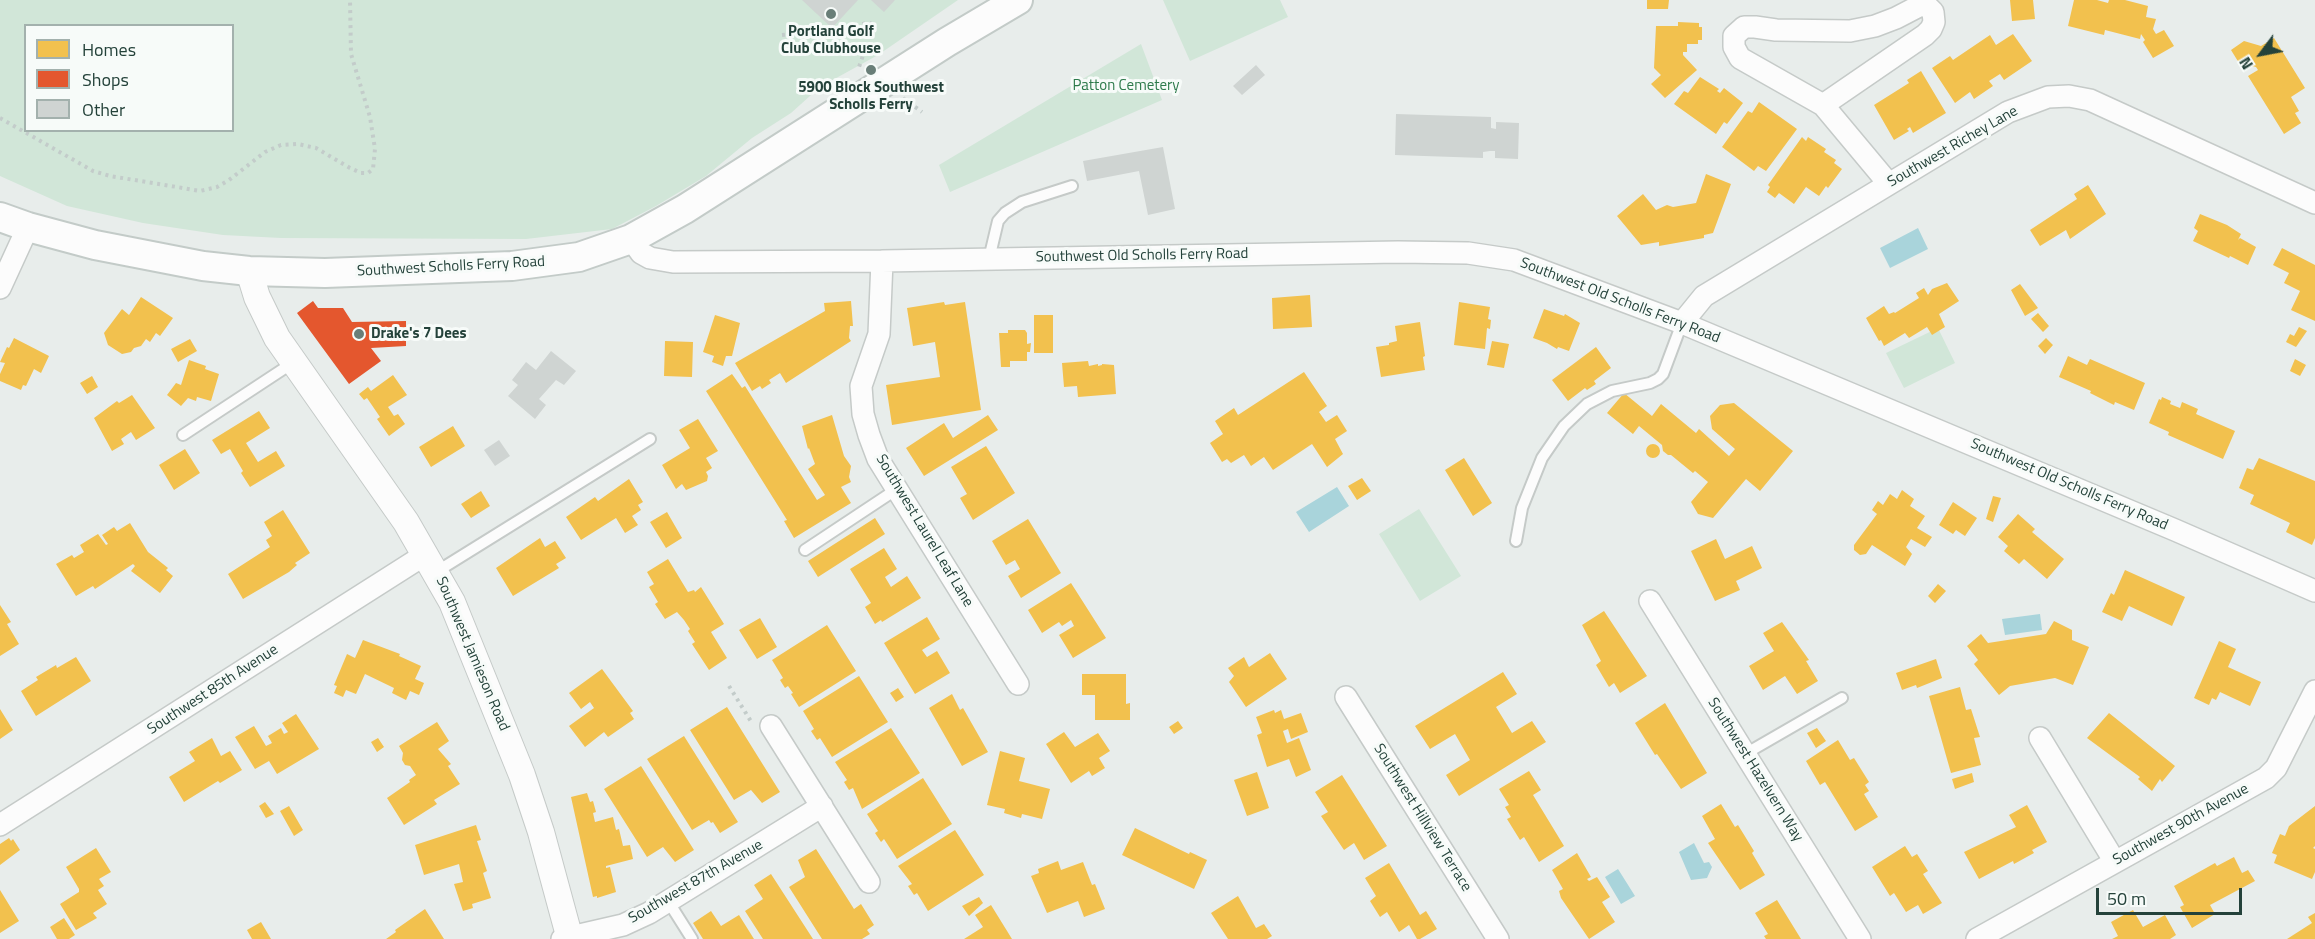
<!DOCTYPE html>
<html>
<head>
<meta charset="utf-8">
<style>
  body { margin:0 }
  #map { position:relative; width:2315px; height:939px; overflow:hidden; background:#e8edeb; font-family:"Titillium Web",sans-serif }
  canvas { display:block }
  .legend { position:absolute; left:24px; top:24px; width:210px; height:108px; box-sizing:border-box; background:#f7fbf9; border:2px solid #a3b1ad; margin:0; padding:8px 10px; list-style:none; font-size:18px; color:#24423a }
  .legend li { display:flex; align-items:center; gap:12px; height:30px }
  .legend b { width:30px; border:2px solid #a3b1ad }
  .north { position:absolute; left:2231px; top:24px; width:60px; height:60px; -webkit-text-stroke:4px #f7fbf9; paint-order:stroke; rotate:238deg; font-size:16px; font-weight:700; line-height:24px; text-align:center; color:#24423a }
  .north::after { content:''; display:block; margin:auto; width:21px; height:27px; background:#24423a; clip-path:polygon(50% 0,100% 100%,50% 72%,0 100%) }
  .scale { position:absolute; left:2096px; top:888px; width:146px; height:27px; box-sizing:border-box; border:3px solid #24423a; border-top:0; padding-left:8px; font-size:18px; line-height:21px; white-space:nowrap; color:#24423a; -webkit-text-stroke:4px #f7fbf9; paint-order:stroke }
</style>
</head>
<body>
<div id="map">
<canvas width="2315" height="939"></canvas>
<ul class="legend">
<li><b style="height:16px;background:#f2c14e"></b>Homes</li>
<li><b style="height:16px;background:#e4572e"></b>Shops</li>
<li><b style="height:16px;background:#cfd4d2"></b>Other</li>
</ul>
<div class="north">N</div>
<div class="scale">50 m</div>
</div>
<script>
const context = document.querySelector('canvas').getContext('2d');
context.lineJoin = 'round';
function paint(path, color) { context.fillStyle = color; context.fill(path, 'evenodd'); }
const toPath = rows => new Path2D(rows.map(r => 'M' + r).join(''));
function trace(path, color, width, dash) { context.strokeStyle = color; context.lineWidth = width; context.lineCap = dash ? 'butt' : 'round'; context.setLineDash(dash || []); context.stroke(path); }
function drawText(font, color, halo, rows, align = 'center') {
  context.font = font + ' "Titillium Web",sans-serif'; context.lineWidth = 6; context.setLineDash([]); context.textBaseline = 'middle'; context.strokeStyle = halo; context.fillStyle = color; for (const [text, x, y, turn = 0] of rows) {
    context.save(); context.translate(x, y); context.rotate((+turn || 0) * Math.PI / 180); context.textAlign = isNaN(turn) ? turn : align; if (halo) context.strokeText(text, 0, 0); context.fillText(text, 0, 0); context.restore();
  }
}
paint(toPath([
  [0,0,958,0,878,55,820,87,791,113,752,138,706,176,656,206,612,229,526,239,281,238,223,235,143,223,67,206,0,176],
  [26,26,232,26,232,130,26,130],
  [1163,0,1280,0,1288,17,1190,61],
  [1141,44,1162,100,950,192,939,165],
  [1938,328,1955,363,1904,388,1886,353],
  [1419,509,1461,576,1420,601,1379,534]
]), '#d1e6d8');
paint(toPath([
  [1918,228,1928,249,1890,268,1880,248],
  [1337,487,1349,506,1309,532,1296,512],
  [2040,614,2042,630,2005,635,2002,619],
  [1694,843,1704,863,1709,862,1712,867,1707,878,1691,880,1679,852],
  [1618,869,1635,896,1621,904,1605,877]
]), '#a9d4db');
paint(toPath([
  [1647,0,1669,0,1668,9,1647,9],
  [2010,0,2033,0,2035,19,2012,21],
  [2074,0,2097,0,2108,3,2109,0,2125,0,2148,6,2146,17,2156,19,2153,29,2156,34,2164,30,2174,46,2153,58,2143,42,2145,40,2141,34,2140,39,2105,30,2104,35,2068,26],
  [1678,22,1699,23,1699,27,1702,27,1702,40,1698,40,1698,44,1687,44,1687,52,1683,52,1683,55,1697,70,1665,98,1651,84,1661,75,1654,68,1656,26,1678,26],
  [2013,34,2032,61,2004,80,2000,74,1989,81,1993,86,1974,99,1970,92,1955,103,1932,68,1950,56,1953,60,1990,35,1996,45],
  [2274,38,2305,88,2291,97,2299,111,2295,113,2301,123,2284,134,2248,76,2258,70,2256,67,2239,63,2231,50,2244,41,2261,46],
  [1921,71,1946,113,1913,133,1910,127,1907,129,1909,131,1894,140,1874,105,1909,83,1907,80],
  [1700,77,1719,89,1717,91,1720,93,1724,88,1743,103,1727,124,1724,122,1716,134,1674,104,1684,91,1688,93],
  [1759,102,1797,129,1766,171,1758,166,1754,171,1722,147,1748,111,1752,113],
  [1802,137,1806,141,1808,137,1826,149,1824,152,1836,160,1834,163,1842,169,1828,188,1826,186,1819,196,1806,187,1794,204,1779,193,1775,198,1767,192,1770,187,1768,185],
  [1706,174,1731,184,1713,233,1704,235,1704,238,1659,246,1659,242,1641,245,1617,216,1643,194,1656,210,1667,205,1673,207,1696,203],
  [2088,185,2106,214,2070,239,2066,230,2040,246,2030,230,2077,199,2074,194],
  [2200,214,2227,225,2241,234,2238,240,2240,238,2256,247,2248,265,2230,256,2229,258,2193,241,2198,231,2194,228],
  [2282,248,2315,265,2315,321,2291,310,2300,291,2284,283,2289,273,2273,265],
  [1947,283,1959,301,1939,314,1945,327,1932,335,1927,327,1909,338,1905,333,1884,346,1881,340,1879,341,1866,318,1884,306,1889,314,1894,312,1895,313,1919,298,1916,293,1924,288,1928,295,1932,289],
  [2020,284,2038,308,2025,316,2011,290],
  [1310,295,1312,327,1273,329,1272,298],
  [141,297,173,318,160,336,156,333,150,342,146,339,141,346,134,348,131,352,122,354,108,345,104,333,122,309,129,315],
  [851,301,853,326,850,326,849,338,851,341,786,383,780,373,769,380,771,383,762,389,760,386,752,391,735,363,825,311,824,303],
  [944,302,945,305,965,302,981,410,892,425,886,385,940,377,935,342,913,346,907,308],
  [1459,302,1490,307,1488,319,1491,320,1490,329,1487,328,1485,349,1454,345],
  [1544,309,1564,316,1565,314,1580,323,1569,351,1558,347,1557,349,1547,343,1533,338],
  [2038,313,2049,326,2043,332,2031,319],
  [715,315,740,323,732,356,726,356,723,366,712,362,714,356,703,352],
  [1034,315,1053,315,1053,353,1034,353],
  [1420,322,1425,356,1423,357,1425,370,1381,377,1376,347,1389,345,1389,343,1397,341,1395,326],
  [2299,327,2307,331,2296,347,2286,342,2290,334,2294,336],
  [1008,330,1025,330,1027,333,1027,344,1031,343,1030,352,1027,352,1027,361,1010,361,1010,367,1001,367,999,333,1008,333],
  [14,338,49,356,41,373,34,369,26,386,23,385,21,390,0,381,0,374,5,363,0,362,7,347,9,348],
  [2046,338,2053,345,2045,354,2038,346],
  [190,339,197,351,178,362,171,349],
  [665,341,693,342,692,377,664,376],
  [1492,341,1509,344,1504,368,1487,365],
  [1596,347,1611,368,1594,381,1596,384,1587,390,1585,388,1568,401,1552,380],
  [2068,356,2087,365,2090,359,2145,383,2134,410,2115,402,2114,405,2090,393,2091,391,2059,377],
  [2295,359,2306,365,2300,376,2290,371],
  [189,360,206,366,205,369,219,374,211,401,197,397,196,401,188,398,181,406,167,395,176,383,181,385],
  [1088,361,1089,366,1098,364,1098,366,1102,365,1102,364,1114,365,1116,394,1078,397,1077,386,1064,387,1062,363],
  [1304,372,1327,406,1319,412,1326,422,1337,415,1347,431,1335,439,1343,454,1327,467,1312,444,1273,470,1264,457,1251,466,1244,455,1231,463,1227,459,1222,462,1210,443,1223,434,1215,421,1234,408,1238,415],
  [732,374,742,388,745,386,817,500,825,495,808,469,815,464,809,448,808,449,802,426,832,415,844,456,851,466,849,477,851,482,841,487,851,503,794,538,784,521,787,520,706,391],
  [393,375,407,395,388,407,394,416,398,414,405,424,389,436,377,419,380,417,367,398,364,400,359,394,368,387,371,391],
  [92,376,98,387,87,394,80,383],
  [1624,393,1652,416,1661,404,1696,433,1699,429,1729,456,1735,449,1712,429,1710,416,1720,405,1734,403,1793,451,1760,491,1746,479,1713,518,1698,514,1691,502,1708,482,1695,471,1693,473,1671,455,1668,455,1663,451,1662,445,1639,426,1633,434,1607,413],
  [132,395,155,428,136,440,131,432,121,439,124,444,112,451,94,418,117,401,119,403],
  [2162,397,2171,401,2170,404,2180,408,2182,402,2198,409,2196,414,2235,431,2223,459,2168,435,2169,432,2149,423,2159,399,2161,400],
  [259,411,270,428,246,443,258,462,276,451,285,466,250,487,241,473,243,471,230,449,221,454,212,440],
  [988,415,998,430,924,476,906,448,944,423,953,438],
  [698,419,718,451,706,458,712,468,706,472,708,476,707,481,686,490,682,484,676,489,662,465,690,448,679,430],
  [453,426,465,446,431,467,419,447],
  '1646 451a7 7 0 1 1 14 0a7 7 0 1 1-14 0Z',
  [986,446,1015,493,973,520,960,498,967,494,951,467],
  [185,449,200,473,174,490,159,465],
  [1464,458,1492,503,1473,516,1445,470],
  [2259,458,2315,481,2315,538,2312,545,2286,532,2290,523,2250,504,2254,495,2239,488,2247,468,2253,470],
  [1362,478,1371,491,1357,500,1348,486],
  [629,479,643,502,638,505,641,510,632,516,638,525,625,533,616,518,581,540,566,517,595,497,598,501],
  [1902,490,1914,499,1910,506,1925,516,1917,528,1932,537,1925,547,1911,539,1906,547,1912,554,1905,566,1872,545,1866,554,1860,555,1854,550,1854,545,1877,514,1872,510,1878,501,1883,505,1890,494,1897,499],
  [481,491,490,506,471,518,461,504],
  [1993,496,2001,498,1993,522,1986,519],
  [1953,502,1977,518,1965,536,1956,530,1953,534,1939,525],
  [283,510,310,553,295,563,297,565,289,572,243,599,228,574,270,547,266,540,272,536,264,522],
  [667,512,682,538,666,548,650,522],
  [2018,514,2035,529,2032,532,2064,559,2047,579,2024,559,2019,564,2004,551,2008,546,1998,537],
  [875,518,885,534,818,577,808,561],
  [1028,519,1061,573,1021,598,1008,576,1020,569,1015,560,1006,565,992,541],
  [130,523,148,552,168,568,166,570,173,576,160,593,131,571,135,566,133,564,95,589,93,586,76,596,56,564,72,555,74,558,84,552,80,545,98,534,106,545,108,544,102,535,114,527,117,531],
  [540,538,545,547,555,541,566,558,556,564,559,568,513,596,496,568],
  [1716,539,1725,559,1752,546,1762,568,1736,581,1740,590,1715,601,1691,551],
  [884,548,897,569,885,577,891,587,907,576,921,598,882,622,881,620,875,624,865,607,871,603,850,569],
  [668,559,688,592,694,590,695,592,701,587,724,624,711,632,727,658,709,670,692,644,695,642,688,631,690,629,684,620,677,612,665,619,655,604,658,602,649,587,654,584,647,572],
  [2125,570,2185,597,2172,626,2129,606,2122,621,2102,612,2111,593,2114,595],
  [1071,583,1106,638,1073,658,1059,635,1074,626,1071,620,1062,626,1059,622,1042,633,1028,610],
  [1938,584,1946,591,1935,603,1928,596],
  [0,605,11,622,7,624,19,644,0,656],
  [1604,611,1647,676,1620,693,1614,683,1609,687,1596,665,1601,661,1582,625],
  [927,617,940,639,922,650,927,657,937,651,950,673,915,694,884,643],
  [760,618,777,647,757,659,739,630],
  [2054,621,2072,630,2072,640,2089,647,2073,685,2055,678,2010,686,1999,695,1974,664,1978,660,1967,646,1981,634,1988,643,2046,634],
  [1782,622,1809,660,1806,661,1818,681,1797,694,1785,676,1763,690,1749,666,1774,651,1763,633],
  [827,625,856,671,799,707,791,694,793,693,788,686,785,688,780,680,783,678,772,660],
  [363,640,400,654,399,656,421,666,415,679,424,683,419,695,410,691,406,700,392,693,394,688,365,674,356,694,346,690,343,697,334,693,337,686,334,685,347,654,355,658],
  [2219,641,2236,649,2228,667,2261,682,2250,706,2220,692,2216,700,2212,698,2209,705,2194,698],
  [1270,653,1287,679,1246,707,1229,682,1234,676,1228,668,1244,657,1249,667],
  [76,657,91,681,36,716,21,691,38,680,36,677,56,665,57,668],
  [1936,659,1942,678,1917,688,1916,685,1902,690,1896,673],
  [602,669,633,711,630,713,634,719,608,737,604,732,585,747,569,726,594,708,590,702,581,709,569,693],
  [1503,672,1517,694,1496,707,1512,733,1532,721,1546,742,1459,796,1446,775,1470,760,1455,734,1430,749,1415,726],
  [1082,674,1126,674,1126,704,1130,703,1130,720,1095,720,1095,695,1082,695],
  [859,676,888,722,832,757,820,738,817,740,811,731,814,729,803,711],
  [1960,687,1966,710,1971,709,1980,737,1974,738,1981,765,1951,773,1929,696],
  [898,688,904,697,896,702,890,693],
  [952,694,960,710,963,708,988,752,962,766,929,708],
  [1665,703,1707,773,1681,789,1657,754,1655,755,1635,723],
  [727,707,780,792,762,803,751,790,734,800,690,730],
  [0,709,13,730,0,739],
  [1274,710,1275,713,1281,710,1284,719,1301,713,1308,732,1291,739,1288,729,1283,731,1287,743,1299,738,1311,770,1296,777,1289,759,1267,767,1257,735,1262,733,1256,717],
  [2109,713,2175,766,2162,782,2160,779,2152,791,2138,779,2140,777,2087,738],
  [296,714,319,749,277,774,269,761,255,769,235,737,254,726,266,746,272,743,268,736,281,728,284,734,288,732,282,723],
  [1178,721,1183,728,1174,734,1169,727],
  [437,722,449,741,438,749,451,764,448,766,460,784,434,800,437,804,404,825,387,798,410,782,409,780,416,775,410,766,405,765,402,760,403,753,399,746],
  [891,728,920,773,862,809,853,788,849,790,844,782,847,780,835,762],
  [1817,728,1826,741,1816,748,1807,733],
  [1064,732,1075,747,1098,733,1110,751,1099,758,1105,768,1092,776,1089,771,1071,783,1046,744],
  [684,736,738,822,720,833,713,822,711,823,709,820,692,830,647,759],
  [212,738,221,756,230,751,242,770,220,783,218,781,184,802,169,777,195,761,189,752],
  [378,738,384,747,377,752,371,742],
  [1838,740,1850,760,1854,758,1869,782,1865,785,1869,791,1864,794,1878,817,1855,831,1825,782,1820,785,1806,761],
  [1000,751,1025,758,1019,781,1050,789,1042,819,1022,814,1021,818,1004,813,1005,809,987,805],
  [641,766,694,850,675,862,663,847,647,857,604,789],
  [1529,771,1541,790,1533,795,1564,846,1539,862,1524,837,1520,840,1507,819,1511,817,1505,807,1509,805,1499,789],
  [1257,772,1269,808,1247,816,1234,780],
  [1972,773,1974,782,1955,789,1952,779],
  [1342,775,1387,846,1364,860,1354,843,1344,850,1321,816,1328,812,1315,792],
  [923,778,952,824,897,859,884,839,881,842,875,833,878,831,867,814],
  [587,793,590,802,593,801,596,812,593,813,595,822,613,817,616,830,619,829,623,846,630,845,633,859,606,866,606,868,610,867,616,892,597,898,597,896,593,897,571,797],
  [265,802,274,814,266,818,259,806],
  [1721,804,1735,827,1738,825,1754,851,1752,853,1765,875,1740,890,1708,843,1715,839,1702,816],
  [2027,805,2047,842,2032,850,2034,853,2014,864,2013,861,1979,879,1964,852,2016,827,2009,815],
  [289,806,303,830,294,836,280,811],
  [2315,806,2315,846,2313,848,2315,849,2315,872,2312,879,2274,863,2277,855,2272,853,2280,834,2285,836,2289,826],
  [476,825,481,840,477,841,487,871,483,873,491,898,472,904,473,908,463,911,454,884,463,882,459,864,424,875,415,845],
  [1135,828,1189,854,1190,852,1207,860,1194,889,1122,855],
  [955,830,984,875,928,911,917,893,914,895,908,886,912,884,898,866],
  [9,838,11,841,13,839,20,850,0,865,0,844],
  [1905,846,1912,857,1917,854,1928,871,1923,874,1942,903,1923,914,1918,905,1906,912,1894,893,1890,896,1872,867],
  [96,848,111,872,99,879,104,886,98,890,107,904,93,913,97,918,76,930,60,904,79,892,79,889,66,867],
  [816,849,854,909,861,904,874,925,867,930,870,934,862,939,822,939,789,887,805,877,798,860],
  [1577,853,1591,877,1587,879,1589,881,1597,877,1610,897,1602,902,1615,922,1589,939,1561,898,1559,891,1563,889,1552,870],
  [2234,857,2242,873,2248,870,2255,881,2210,905,2215,914,2192,928,2180,907,2184,905,2174,886,2215,863,2217,866],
  [1058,861,1061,870,1083,862,1092,885,1095,884,1105,909,1084,917,1078,901,1047,913,1031,876,1039,873,1038,869],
  [1389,863,1420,915,1426,911,1437,929,1420,939,1417,939,1409,925,1399,932,1387,912,1380,917,1370,901,1376,896,1365,878],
  [771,874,813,939,763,939,745,911,763,899,754,885],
  [0,890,19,921,0,933],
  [1238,896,1256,928,1264,924,1272,936,1267,939,1228,939,1211,913],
  [979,897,983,903,969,916,962,906],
  [1777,900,1801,939,1766,939,1764,936,1768,934,1755,913],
  [991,905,1012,939,964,939,983,927,975,915],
  [425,909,444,939,386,939,396,932,395,930],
  [2133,910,2143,927,2165,915,2176,935,2170,939,2112,939,2118,936,2111,922],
  [711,911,721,926,739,915,754,939,703,939,693,923],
  [2315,913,2315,939,2287,939,2312,923,2308,917],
  [64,918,75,935,69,939,57,939,50,927],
  [261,922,271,939,252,939,247,930]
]), '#f2c14e');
paint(toPath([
  [313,301,318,308,343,308,352,322,406,321,406,346,371,348,381,361,349,384,297,313]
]), '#e4572e');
paint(toPath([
  [802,0,858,0,832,28],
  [871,0,895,0,884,12],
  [1256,65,1265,75,1242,95,1233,86],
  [1396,114,1491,117,1491,128,1496,129,1496,122,1519,123,1518,159,1495,158,1495,151,1490,151,1483,152,1483,158,1395,155],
  [1163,147,1175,209,1148,215,1139,171,1087,181,1083,161],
  [551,351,576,371,564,385,556,380,539,399,546,405,535,419,508,396,518,385,512,380,526,362,536,370],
  [499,440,510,456,495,466,484,450]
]), '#cfd4d2');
const service = toPath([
  [989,259,998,221,1005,213,1022,202,1072,186],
  [183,435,294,362],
  [1516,541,1522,508,1542,458,1564,426,1587,404,1612,391,1650,383,1658,379,1663,374,1682,323],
  [805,550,897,489],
  [436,572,650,439],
  [1745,754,1842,698],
  [668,901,692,939]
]);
const minor = toPath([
  [1823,105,1925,35,1931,29,1934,22,1933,12,1927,6,1921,5,1896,18,1875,26,1850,31,1776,30,1755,27,1744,27,1734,36,1734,47,1740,58,1823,105,1889,184],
  [631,239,641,253,650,258,673,262,882,261,1398,252,1468,253,1514,260,1682,323,2175,530,2315,591],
  [882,261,879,334,861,386,863,414,869,435,878,459,1018,684],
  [0,288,28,227],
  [1682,323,1704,296,2008,112,2048,97,2069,96,2090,100,2315,203],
  [1650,601,1860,939],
  [1346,697,1498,939],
  [771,726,869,882],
  [2040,738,2115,862],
  [0,825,426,554],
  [562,939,623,925,649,913,822,806],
  [1977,939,2266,778,2276,768,2315,691]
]);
const tertiary = toPath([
  [249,271,257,297,277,338,406,522,452,602,522,775,541,832,570,939]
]);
const secondary = toPath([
  [0,217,28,227,95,245,203,266,249,271,325,273,512,266,579,257,631,239,685,209,947,42,1018,0]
]);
trace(service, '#c5cac8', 14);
trace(minor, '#c5cac8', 24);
trace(tertiary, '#c5cac8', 28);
trace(secondary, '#c3cbc8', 32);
trace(toPath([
  [782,35,819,31,833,34,869,22,873,26,858,70],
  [903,98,922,112],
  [0,118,93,171,110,176,177,187,200,191,217,187,229,180,265,152,281,145,298,144,316,148,350,168,361,173,368,173,373,169,375,149,370,117,351,54,350,0],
  [729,686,752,723]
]), '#c3ccca', 4, [3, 4.5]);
trace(service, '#fcfcfc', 10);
trace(minor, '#fcfcfc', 21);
trace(tertiary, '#fcfcfc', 26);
trace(secondary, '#fcfcfc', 28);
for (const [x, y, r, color] of [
  [831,14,6,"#697e78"],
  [871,70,6,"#697e78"],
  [359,334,6,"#697e78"]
]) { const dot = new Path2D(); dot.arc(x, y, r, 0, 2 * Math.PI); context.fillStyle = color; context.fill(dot); trace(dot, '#f7fbf9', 2); }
drawText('bold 15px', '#24423a', '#f7fbf9', [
  ["Portland Golf",831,32],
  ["Club Clubhouse",831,49],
  ["5900 Block Southwest",871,88],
  ["Scholls Ferry",871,105],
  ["Drake's 7 Dees",371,334,"left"]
]);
drawText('15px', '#2d7a4b', '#f7fbf9', [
  ["Patton Cemetery",1126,86]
]);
drawText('15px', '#24423a', '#f7fbf9', [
  ["Southwest Richey Lane",1953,147,-30],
  ["Southwest Old Scholls Ferry Road",1142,256,-1],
  ["Southwest Scholls Ferry Road",451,267,-3],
  ["Southwest Old Scholls Ferry Road",1620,301,21],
  ["Southwest Old Scholls Ferry Road",2069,485,23],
  ["Southwest Laurel Leaf Lane",924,531,59],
  ["Southwest Jamieson Road",472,654,67],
  ["Southwest 85th Avenue",213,690,-33],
  ["Southwest Hazelvern Way",1755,770,58],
  ["Southwest Hillview Terrace",1422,818,58],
  ["Southwest 90th Avenue",2181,825,-29],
  ["Southwest 87th Avenue",696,882,-30]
]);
</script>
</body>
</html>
